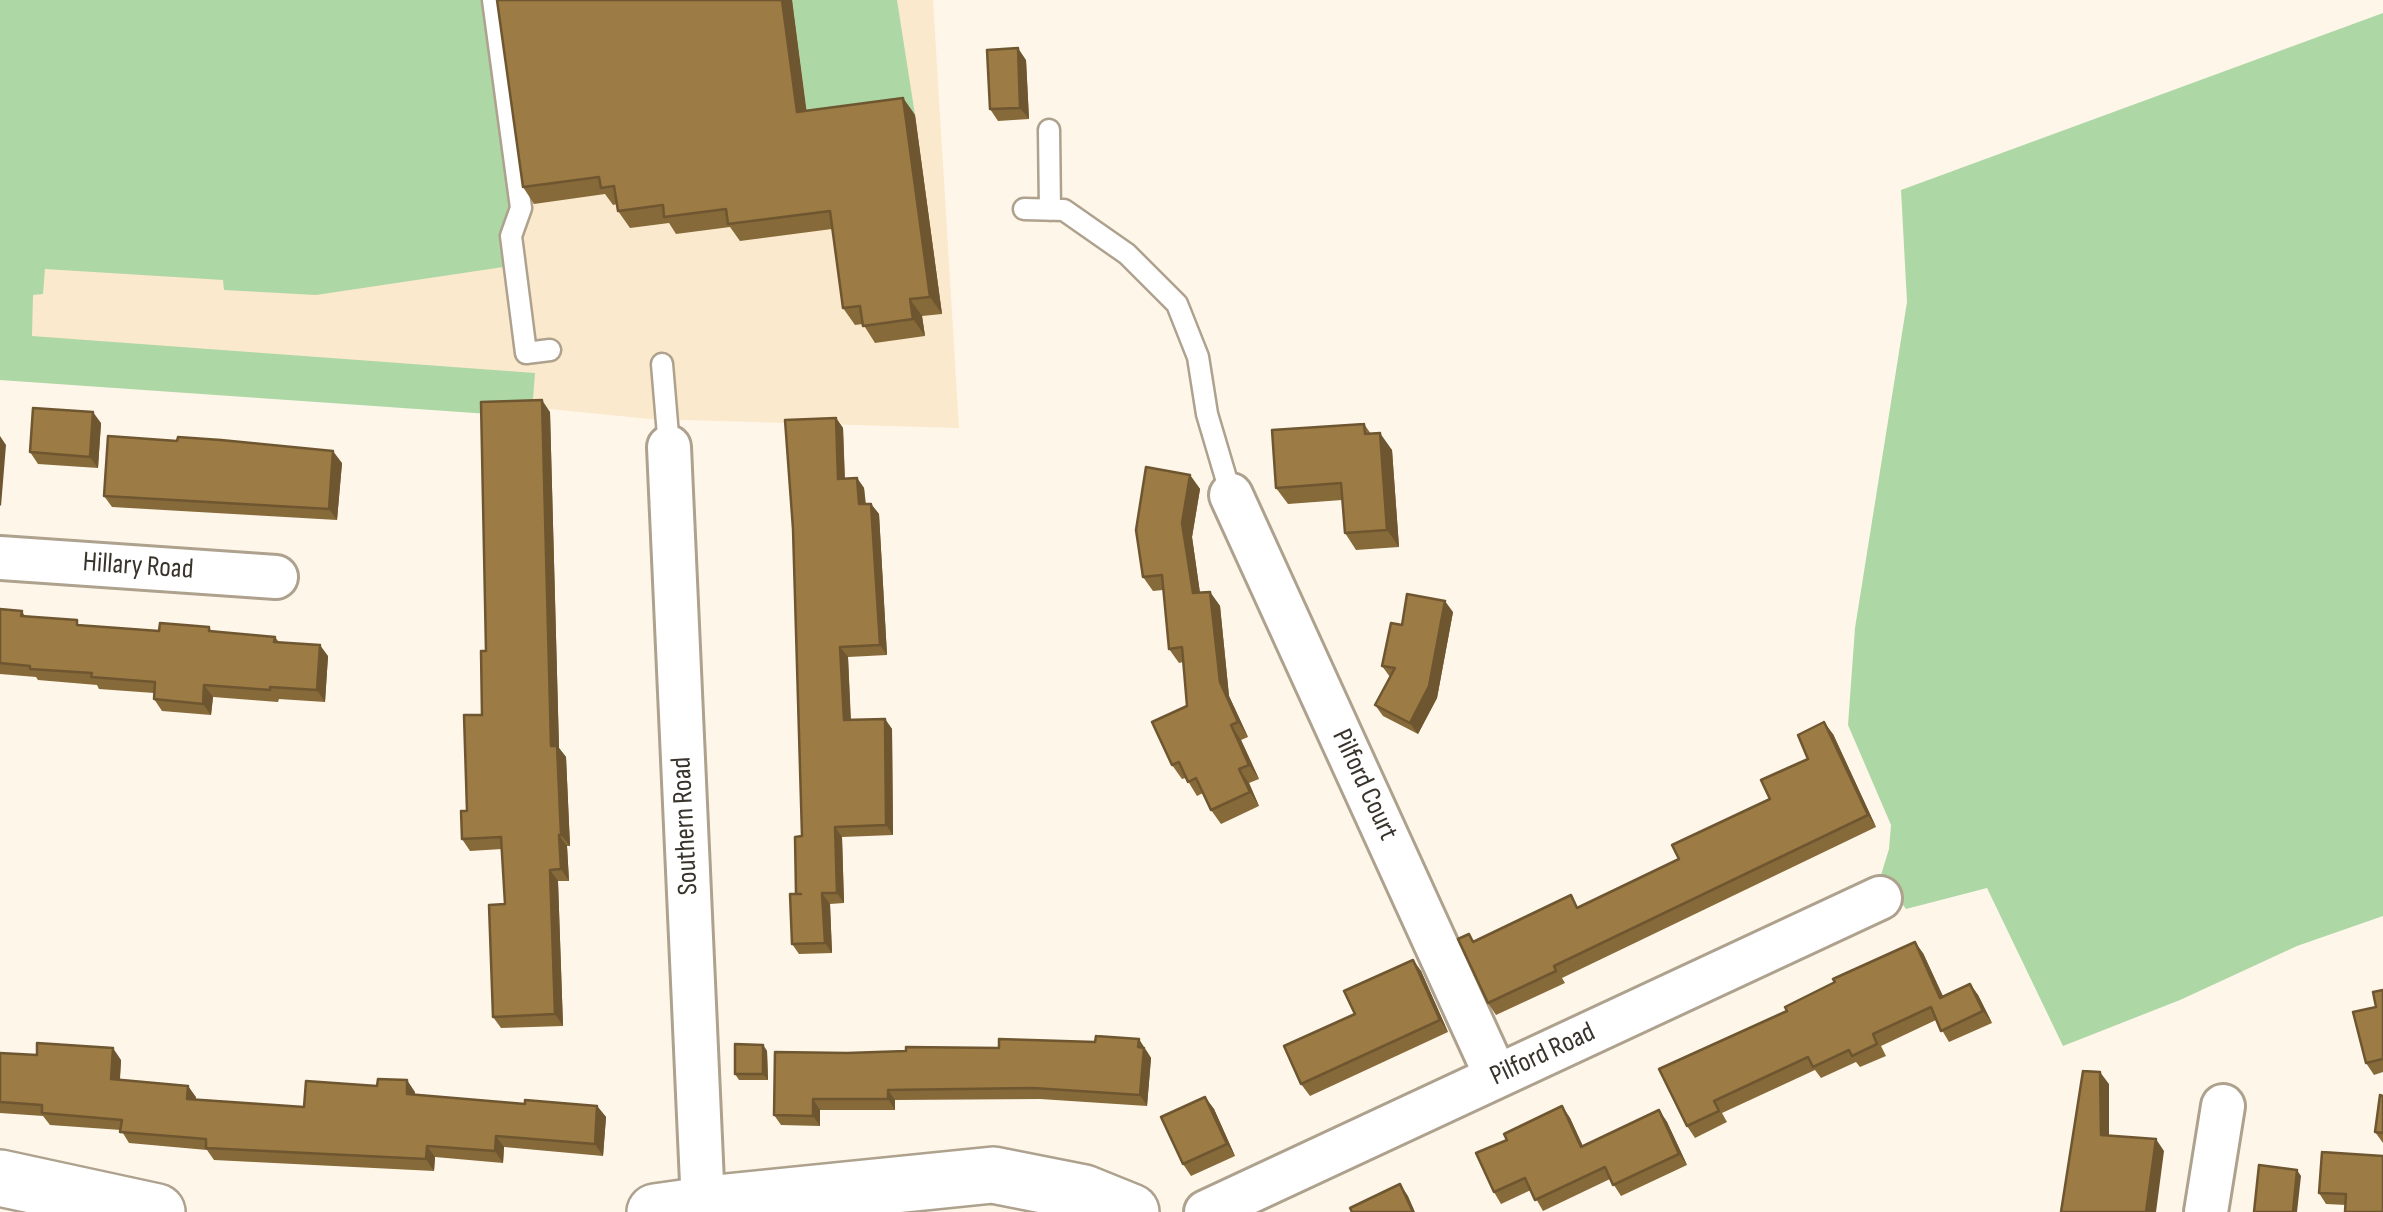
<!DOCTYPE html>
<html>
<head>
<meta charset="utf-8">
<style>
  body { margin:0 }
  canvas { display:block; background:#fef6e9 }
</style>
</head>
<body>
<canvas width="2383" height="1212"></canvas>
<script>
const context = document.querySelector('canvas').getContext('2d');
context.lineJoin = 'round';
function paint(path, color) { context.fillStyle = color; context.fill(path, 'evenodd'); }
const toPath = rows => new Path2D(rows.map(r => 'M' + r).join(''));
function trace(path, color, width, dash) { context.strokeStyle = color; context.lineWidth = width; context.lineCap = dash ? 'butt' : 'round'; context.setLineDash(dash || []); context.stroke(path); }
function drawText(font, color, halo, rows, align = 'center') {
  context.font = font + ' "Sofia Sans Condensed",sans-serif'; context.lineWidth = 8; context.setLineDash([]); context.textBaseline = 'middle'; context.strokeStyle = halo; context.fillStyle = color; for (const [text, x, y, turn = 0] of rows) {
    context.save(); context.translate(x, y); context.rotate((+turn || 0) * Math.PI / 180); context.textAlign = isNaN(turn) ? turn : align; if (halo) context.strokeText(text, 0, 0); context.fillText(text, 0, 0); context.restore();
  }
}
paint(toPath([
  [0,0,933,0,959,428,650,419,549,409,532,412,0,380]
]), '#fbe9cd');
paint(toPath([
  [0,0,482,0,512,212,510,266,316,295,224,290,223,280,45,269,43,294,33,295,32,336,535,373,532,412,489,414,0,380],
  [792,0,897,0,915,115,809,129],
  [2383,13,2383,916,2297,946,2180,1000,2063,1046,1987,888,1906,909,1881,875,1889,849,1891,825,1848,725,1855,628,1907,302,1901,190]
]), '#aed7a6');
const lane = toPath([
  [493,0,521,208,511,236,526,353,550,350],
  [1049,130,1050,210],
  [1024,209,1064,210,1127,254,1177,304,1198,357,1207,414,1231,495],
  [662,364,669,447]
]);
const street = toPath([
  [669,447,703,1205],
  [1231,495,1496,1076],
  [0,558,276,577],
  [1206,1212,1880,898],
  [2206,1212,2223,1106]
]);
const secondary = toPath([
  [0,1178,157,1212],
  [655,1212,726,1202,993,1175,1084,1193,1131,1212]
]);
trace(lane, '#aea18d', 25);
trace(street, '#aea18d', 48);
trace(secondary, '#aea18d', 60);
trace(lane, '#fff', 20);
trace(street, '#fff', 42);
trace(secondary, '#fff', 55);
paint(toPath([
  [792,0,806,111,903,98,915,115,942,314,922,316,925,336,875,343,863,324,855,325,843,308,832,229,740,241,730,227,676,234,669,223,630,228,618,211,617,204,613,205,605,194,534,204,523,187],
  [1026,60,1029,119,998,121,990,109],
  [550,412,559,748,566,757,570,846,567,846,569,881,558,881,563,1026,501,1028,493,1017,505,904,502,849,470,851,462,839,482,715,486,651],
  [836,418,843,428,845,479,857,478,864,488,866,504,871,504,879,514,887,655,848,657,851,720,885,719,892,729,893,835,842,837,844,903,830,904,832,953,799,954,792,944],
  [101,423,98,468,38,464,30,452],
  [1364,424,1371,434,1392,450,1399,547,1356,550,1345,533,1342,500,1288,504,1276,488],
  [177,441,342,463,337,520,112,507,104,496],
  [1190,475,1200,489,1192,537,1200,593,1210,592,1220,606,1229,696,1248,737,1241,740,1259,779,1249,783,1259,806,1221,824,1211,810,1203,793,1197,796,1186,778,1182,779,1172,765,1187,706,1183,662,1179,663,1169,649,1163,590,1153,591,1143,577],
  [0,609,22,611,25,616,81,626,159,631,209,627,212,632,275,637,279,642,328,656,325,702,279,699,278,702,213,697,211,715,162,711,154,699,154,693,99,689,97,685,38,680,36,677,0,674],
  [1453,612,1437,698,1418,734,1383,716,1375,705,1390,677,1382,666,1402,625],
  [1833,734,1876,827,1562,978,1565,983,1496,1015,1488,1003,1474,941,1579,907,1679,859,1770,799],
  [1923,953,1943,997,1970,984,1978,995,1992,1023,1949,1042,1936,1020,1881,1046,1886,1056,1860,1067,1856,1062,1821,1078,1815,1070,1722,1113,1727,1122,1695,1138,1687,1126,1787,1011],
  [1413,960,1421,971,1448,1032,1310,1096,1301,1084,1355,1014],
  [2383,990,2383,1072,2374,1075,2366,1063,2376,1007],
  [763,1045,767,1051,768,1080,739,1080,735,1074],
  [1146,1050,1151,1058,1147,1106,1040,1099,895,1100,895,1110,820,1110,820,1126,781,1125,774,1115,847,1053],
  [0,1053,121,1060,120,1080,188,1086,196,1099,304,1107,415,1092,415,1095,525,1104,597,1106,606,1117,603,1156,504,1147,503,1163,435,1157,434,1171,214,1160,207,1150,129,1143,121,1130,50,1125,43,1116,0,1113],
  [2383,1096,2383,1143,2375,1132],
  [1205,1097,1214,1109,1235,1156,1191,1176,1183,1164],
  [1562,1106,1570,1118,1583,1146,1659,1110,1667,1122,1687,1165,1621,1196,1610,1179,1543,1211,1531,1190,1501,1204,1494,1192,1507,1140],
  [2383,1156,2346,1205,2326,1204,2319,1193]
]), '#876a3a');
paint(toPath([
  [782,0,792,0,809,129,797,112],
  [1018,48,1026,60,1029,119,1020,108],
  [903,98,915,115,942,314,930,297],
  [910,299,922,316,925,336,913,319],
  [542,400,550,412,559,748,566,757,570,846,561,835,551,746],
  [93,412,101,423,98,468,90,457],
  [836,418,843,428,845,489,838,479],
  [1380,433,1392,450,1399,547,1387,530],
  [0,436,6,445,1,506,0,505],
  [333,451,342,463,337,520,329,509],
  [1190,475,1200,489,1192,537,1202,607,1193,593,1182,523],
  [857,478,864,488,866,514,859,504],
  [871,504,879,514,887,655,880,645],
  [1210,592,1220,606,1229,696,1248,737,1238,722,1220,682],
  [1445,601,1453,612,1437,698,1418,734,1410,723],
  [320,645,328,656,325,702,317,690],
  [840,647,848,657,851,730,844,720],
  [204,685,213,697,211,715,203,704],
  [885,719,892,729,893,835,886,825],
  [1824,722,1833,734,1876,827,1868,815],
  [1231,725,1241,740,1259,779,1249,765],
  [1239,769,1249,783,1259,806,1250,792],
  [835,827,842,837,844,903,837,893],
  [559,835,567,846,569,881,561,869],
  [550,870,558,881,563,1026,555,1014],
  [822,893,830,904,832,953,825,943],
  [1915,942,1923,953,1949,1009,1940,998],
  [1413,960,1421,971,1448,1032,1440,1020],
  [1970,984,1978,995,1992,1023,1983,1011],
  [1139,1039,1151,1058,1147,1106,1140,1095],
  [763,1045,767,1051,768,1080,763,1074],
  [113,1048,121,1060,119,1090,111,1079],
  [2100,1072,2109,1084,2109,1147,2101,1135],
  [407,1080,415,1092,415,1106,407,1094],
  [188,1086,196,1097,195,1111,187,1099],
  [888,1090,895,1100,895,1110,888,1099],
  [1205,1097,1214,1109,1235,1156,1227,1144],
  [813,1099,820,1110,820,1126,813,1116],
  [597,1106,606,1117,603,1156,595,1144],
  [1562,1106,1570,1118,1588,1158,1581,1147],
  [1659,1110,1667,1122,1687,1165,1679,1154],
  [496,1136,504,1147,503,1163,495,1151],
  [2156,1139,2164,1151,2156,1212,2146,1212],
  [427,1146,435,1157,434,1171,426,1159],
  [2297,1170,2301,1176,2297,1212,2293,1212],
  [1400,1184,1408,1196,1415,1212,1413,1212]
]), '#6e5630');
const building = toPath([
  [497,0,782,0,797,112,903,98,930,297,910,299,913,319,863,326,860,306,843,308,830,211,728,224,726,209,664,217,663,205,618,211,614,186,601,188,599,177,523,187,497,0],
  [1018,48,1020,108,990,109,987,50,1018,48],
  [542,400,551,746,557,746,561,835,559,835,561,869,550,870,555,1014,493,1017,489,905,505,904,501,837,462,839,461,811,467,811,464,715,482,715,481,651,486,651,481,402,542,400],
  [33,408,93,412,90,457,30,452,33,408],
  [836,418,838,479,857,478,859,504,871,504,880,645,840,647,844,720,885,719,886,825,835,827,837,893,822,893,825,943,792,944,790,894,801,894,796,894,795,837,802,836,793,529,785,420,836,418],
  [1364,424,1365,434,1380,433,1387,530,1345,533,1341,483,1276,488,1272,430,1364,424],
  [108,436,177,441,178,437,221,440,333,451,329,509,104,496,108,436],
  [1146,467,1190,475,1182,523,1193,593,1210,592,1220,682,1238,722,1231,725,1249,765,1239,769,1250,792,1211,810,1196,778,1188,782,1179,762,1172,765,1152,722,1187,706,1182,647,1169,649,1162,575,1143,577,1136,530,1146,467],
  [1407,594,1445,601,1429,686,1410,723,1375,705,1395,668,1382,666,1391,623,1402,625,1407,594],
  [0,609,22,611,21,616,77,620,77,625,159,631,160,623,209,627,209,631,275,637,274,642,320,645,317,690,270,687,270,690,204,685,203,704,154,699,155,682,91,677,92,673,30,669,30,666,0,663,0,609],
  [1824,722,1868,815,1554,966,1556,971,1488,1003,1458,939,1469,934,1473,942,1571,895,1577,908,1679,859,1672,845,1770,799,1761,780,1808,759,1798,735,1824,722],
  [1915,942,1940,998,1970,984,1983,1011,1941,1031,1931,1007,1873,1034,1877,1044,1852,1056,1849,1050,1813,1067,1808,1057,1714,1101,1719,1111,1687,1126,1659,1069,1787,1011,1785,1007,1835,982,1833,979,1915,942],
  [1413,960,1440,1020,1301,1084,1284,1046,1355,1014,1344,991,1413,960],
  [2383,990,2383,1059,2366,1063,2353,1012,2376,1007,2373,992,2383,990],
  [1096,1036,1139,1039,1138,1047,1144,1048,1140,1095,1033,1088,888,1090,888,1099,813,1099,813,1116,774,1115,775,1052,847,1053,906,1051,906,1047,999,1048,999,1039,1095,1042,1096,1036],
  [37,1043,113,1048,111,1079,188,1086,187,1099,304,1107,306,1081,377,1086,378,1079,407,1080,407,1094,525,1104,525,1100,597,1106,595,1144,496,1136,495,1151,427,1146,426,1159,206,1148,206,1139,120,1132,122,1120,42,1113,42,1105,0,1102,0,1053,37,1055,37,1043],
  [735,1044,763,1045,763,1074,735,1074,735,1044],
  [2083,1071,2100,1072,2101,1135,2156,1139,2146,1212,2061,1212,2083,1071],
  [2380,1095,2383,1096,2383,1133,2375,1132,2380,1095],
  [1205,1097,1227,1144,1183,1164,1161,1117,1205,1097],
  [1562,1106,1581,1147,1659,1110,1679,1154,1613,1185,1605,1167,1535,1200,1525,1178,1494,1192,1476,1153,1507,1140,1504,1134,1562,1106],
  [2322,1152,2383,1156,2383,1212,2345,1212,2346,1194,2319,1193,2322,1152],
  [2259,1165,2297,1170,2293,1212,2254,1212,2259,1165],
  [1400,1184,1413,1212,1352,1212,1350,1208,1400,1184]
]);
paint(building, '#9d7b44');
trace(building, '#6e5630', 2.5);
drawText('28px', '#38332b', '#fff', [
  ["Hillary Road",138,567,4],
  ["Pilford Court",1364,785,65],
  ["Southern Road",686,826,-93],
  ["Pilford Road",1543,1055,-25]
]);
</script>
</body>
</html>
